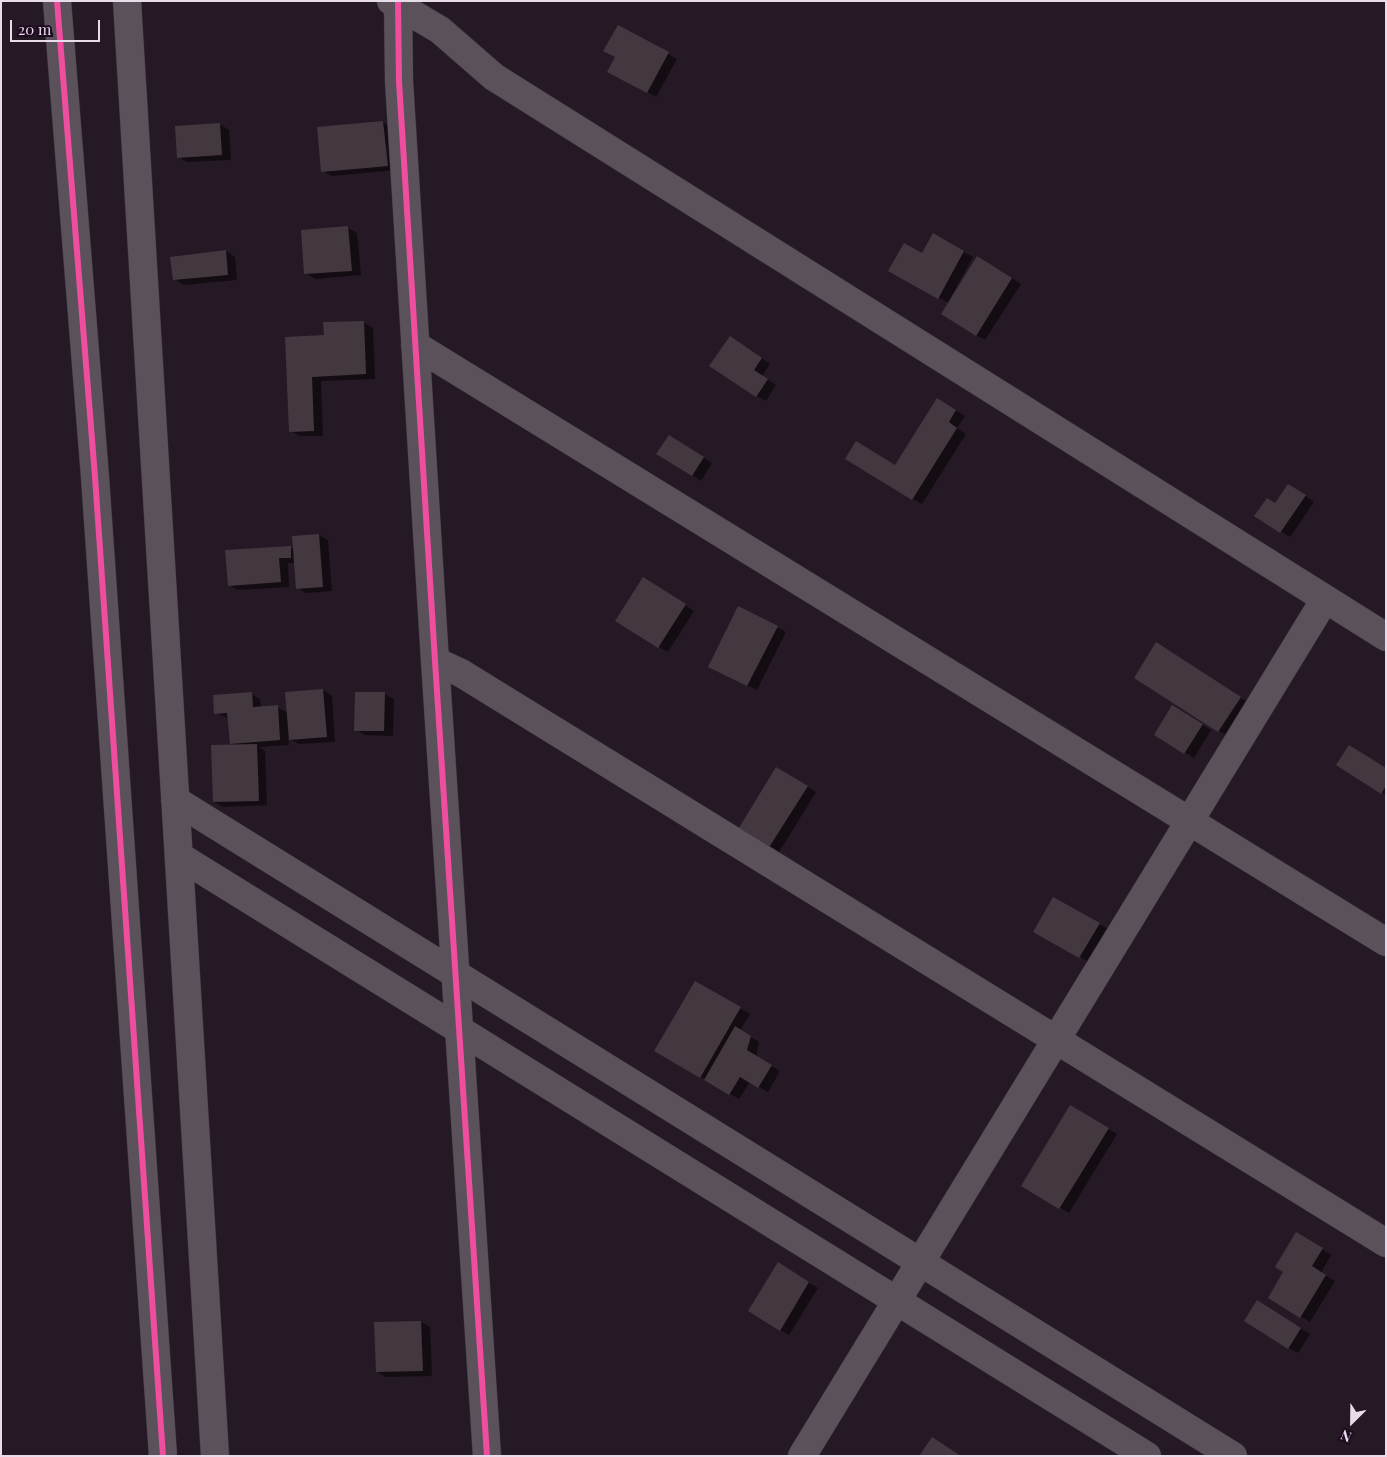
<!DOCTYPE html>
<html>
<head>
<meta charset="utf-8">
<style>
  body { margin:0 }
  #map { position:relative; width:1387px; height:1457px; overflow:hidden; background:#241925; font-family:"Playfair Display",serif }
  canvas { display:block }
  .frame { position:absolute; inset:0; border:2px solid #e9dcea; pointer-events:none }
  .north { position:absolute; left:1327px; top:1397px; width:50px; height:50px; -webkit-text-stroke:4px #1e0b20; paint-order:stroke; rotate:203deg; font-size:14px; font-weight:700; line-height:20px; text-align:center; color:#e9dcea }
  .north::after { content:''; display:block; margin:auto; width:18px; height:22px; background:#e9dcea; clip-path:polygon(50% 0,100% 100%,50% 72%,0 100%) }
  .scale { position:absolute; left:10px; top:20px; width:90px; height:22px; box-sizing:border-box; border:2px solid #e9dcea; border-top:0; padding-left:6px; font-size:15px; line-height:18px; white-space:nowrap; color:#e9dcea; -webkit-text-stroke:4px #1e0b20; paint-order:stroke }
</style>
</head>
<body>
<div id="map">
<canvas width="1387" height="1457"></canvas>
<div class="frame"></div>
<div class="north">N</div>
<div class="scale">20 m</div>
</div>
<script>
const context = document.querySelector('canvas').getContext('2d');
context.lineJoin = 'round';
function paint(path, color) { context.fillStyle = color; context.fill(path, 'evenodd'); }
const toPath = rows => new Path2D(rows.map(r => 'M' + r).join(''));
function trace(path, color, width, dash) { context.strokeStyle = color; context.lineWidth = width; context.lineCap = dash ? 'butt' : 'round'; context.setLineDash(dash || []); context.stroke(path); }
paint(toPath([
  [618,26,677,59,656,97,618,76],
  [383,122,392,128,396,170,332,176,323,171],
  [220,124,229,130,231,160,187,162,178,157],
  [348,228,357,233,361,275,315,279,306,273],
  [934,235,973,257,951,297,953,298,987,263,1021,284,985,340,976,335,949,303,890,271,923,255],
  [226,251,235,257,237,280,184,285,174,279],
  [363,322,373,328,375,379,321,381,323,436,300,436,290,431,325,336],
  [739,343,770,364,762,376,776,385,766,401,757,396],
  [938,400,965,416,957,428,966,434,922,504,913,499,896,466],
  [678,442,712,463,701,481,692,475],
  [1298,490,1314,502,1290,537,1256,515],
  [319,535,328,540,332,591,306,593,297,588,295,563,288,563,289,587,238,590,229,585,290,547,294,550],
  [653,584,694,611,668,652,659,647],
  [777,627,786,632,757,690,718,671],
  [1166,649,1249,703,1228,736,1219,731],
  [323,690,332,696,335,742,299,744,288,738,289,745,259,747,265,751,267,805,223,807,214,802,235,746,231,743,228,718,216,713,251,694,260,699,261,708,277,707,288,713],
  [384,694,394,699,393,736,365,735,356,730],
  [1182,712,1211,730,1194,758,1155,734],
  [1337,765,1386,769,1386,795],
  [777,768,816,792,778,854,738,830],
  [1054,898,1108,929,1089,962,1035,932],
  [695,982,750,1014,740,1030,759,1042,756,1057,780,1071,768,1092,750,1082,739,1099,656,1051],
  [1071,1106,1117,1134,1069,1213,1023,1186],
  [1297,1234,1331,1255,1321,1273,1335,1281,1310,1322,1269,1298,1285,1272],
  [778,1264,818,1288,789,1335,749,1311],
  [1267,1307,1310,1334,1298,1353,1288,1348],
  [421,1322,430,1327,432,1376,386,1377,377,1372,376,1323]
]), '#0007');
paint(toPath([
  [618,25,669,52,647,93,607,72,615,57,603,51],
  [383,121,388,166,321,172,317,127],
  [220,123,222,155,177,158,175,126],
  [348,226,352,271,304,274,301,230],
  [933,233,964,251,938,299,888,271,904,243,922,253],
  [226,250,228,275,173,280,170,257],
  [977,256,1012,278,976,336,941,314],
  [364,321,366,374,312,377,314,431,289,432,285,337,324,335,323,322],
  [730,336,762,358,754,370,768,379,756,397,709,366],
  [937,398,956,410,949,422,957,428,912,500,845,459,856,441,895,465],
  [669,435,704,457,692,476,656,454],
  [1288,484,1306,495,1280,533,1254,516,1267,498,1275,503],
  [319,534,323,587,296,589,292,536],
  [291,546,291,558,279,558,281,582,228,586,225,550],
  [643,577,686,604,658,648,615,621],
  [738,606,778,626,747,686,708,667],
  [1156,642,1241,697,1218,732,1134,678],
  [323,689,327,737,289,740,285,692],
  [252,692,253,707,278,705,280,740,230,744,227,713,214,714,213,695],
  [355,692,385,692,384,731,354,731],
  [1172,705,1203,724,1184,754,1154,735],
  [257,744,259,801,213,802,211,745],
  [1349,745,1386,768,1386,786,1381,794,1336,765],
  [776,767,808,786,768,849,737,831],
  [1053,897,1100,923,1079,958,1033,932],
  [695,981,741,1007,700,1078,654,1051],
  [735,1026,751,1036,747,1050,772,1065,758,1088,740,1077,729,1095,704,1080],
  [1070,1105,1109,1128,1059,1209,1021,1186],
  [1296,1232,1323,1248,1312,1266,1326,1275,1300,1318,1268,1298,1283,1272,1275,1267],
  [778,1262,809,1282,780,1331,748,1311],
  [1257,1300,1301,1328,1288,1349,1244,1321],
  [421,1321,423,1371,376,1372,374,1322],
  [932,1437,961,1456,919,1456]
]), '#443840');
const street = toPath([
  [57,1,95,477,163,1456],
  [127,1,215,1456],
  [391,1,440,30,494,77,1386,637],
  [398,1,399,81,435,661,487,1456],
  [415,345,1386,942],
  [435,661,461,673,1386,1243],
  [175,800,1233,1456],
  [179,856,1147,1456],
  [802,1456,1325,599]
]);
trace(street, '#3d343e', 29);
trace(street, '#5a515b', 28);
trace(toPath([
  [57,1,95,477,163,1456],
  [398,1,399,81,435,661,487,1456]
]), '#ef4d9e', 6);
</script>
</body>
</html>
